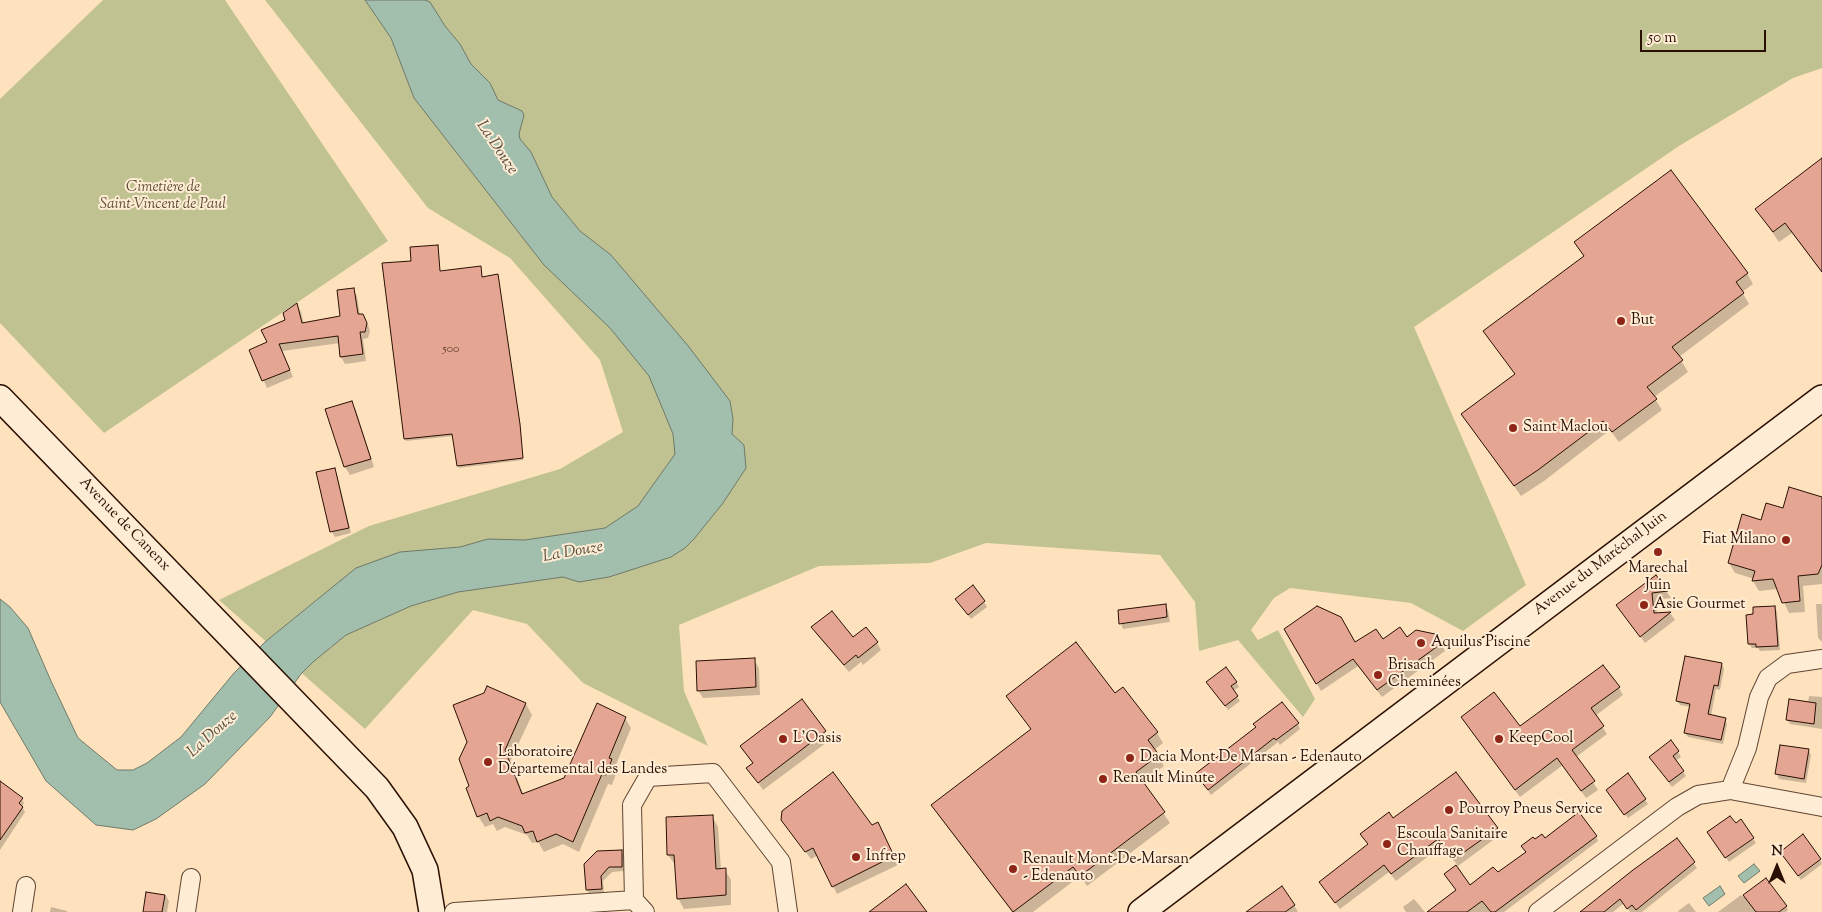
<!DOCTYPE html>
<html>
<head>
<meta charset="utf-8">
<style>
  body { margin:0 }
  #map { position:relative; width:1822px; height:912px; overflow:hidden; background:#fee2bd; font-family:"Sorts Mill Goudy",serif }
  canvas { display:block }
  .north { position:absolute; left:1752px; top:842px; width:50px; height:50px; -webkit-text-stroke:4px #feecd4; paint-order:stroke; rotate:0deg; font-size:14px; font-weight:700; line-height:20px; text-align:center; color:#2a0f03 }
  .north::after { content:''; display:block; margin:auto; width:18px; height:22px; background:#2a0f03; clip-path:polygon(50% 0,100% 100%,50% 72%,0 100%) }
  .scale { position:absolute; left:1640px; top:30px; width:126px; height:22px; box-sizing:border-box; border:2px solid #2a0f03; border-top:0; padding-left:6px; font-size:15px; line-height:18px; white-space:nowrap; color:#2a0f03; -webkit-text-stroke:4px #feecd4; paint-order:stroke }
</style>
</head>
<body>
<div id="map">
<canvas width="1822" height="912"></canvas>
<div class="north">N</div>
<div class="scale">50 m</div>
</div>
<script>
const context = document.querySelector('canvas').getContext('2d');
context.lineJoin = 'round';
function paint(path, color) { context.fillStyle = color; context.fill(path, 'evenodd'); }
const toPath = rows => new Path2D(rows.map(r => 'M' + r).join(''));
function trace(path, color, width, dash) { context.strokeStyle = color; context.lineWidth = width; context.lineCap = dash ? 'butt' : 'round'; context.setLineDash(dash || []); context.stroke(path); }
function drawText(font, color, halo, rows, align = 'center') {
  context.font = font + ' "Sorts Mill Goudy",serif'; context.lineWidth = 4; context.setLineDash([]); context.textBaseline = 'middle'; context.strokeStyle = halo; context.fillStyle = color; for (const [text, x, y, turn = 0] of rows) {
    context.save(); context.translate(x, y); context.rotate((+turn || 0) * Math.PI / 180); context.textAlign = isNaN(turn) ? turn : align; if (halo) context.strokeText(text, 0, 0); context.fillText(text, 0, 0); context.restore();
  }
}
paint(toPath([
  [103,0,225,0,388,241,104,433,0,323,0,99],
  [265,0,1822,0,1822,68,1793,78,1679,146,1414,327,1526,585,1463,631,1411,603,1290,588,1274,598,1251,630,1258,640,1278,630,1315,699,1303,717,1238,640,1199,651,1195,602,1160,555,986,543,930,563,819,566,679,625,684,691,708,746,583,683,527,624,473,610,365,729,219,600,369,526,560,469,623,432,600,360,510,258,428,208]
]), '#c0c391');
const water = toPath([
  [365,0,425,0,430,2,445,26,460,44,471,64,490,83,498,100,522,111,524,115,519,134,520,139,531,152,552,197,580,231,611,255,689,347,730,401,733,419,732,434,744,445,746,468,723,503,694,539,685,548,671,557,609,577,579,582,563,577,458,592,411,606,346,635,313,662,301,674,270,717,205,784,156,819,133,830,96,825,46,781,0,702,0,599,10,607,28,628,51,681,78,738,117,770,133,770,147,763,181,737,234,673,265,642,356,568,400,552,460,547,488,539,525,540,605,528,638,506,675,454,673,434,649,376,610,328,544,265,414,98,391,38,365,0],
  [1754,864,1760,871,1744,883,1738,876,1754,864],
  [1720,886,1725,894,1709,906,1703,898,1720,886]
]);
paint(water, '#a1bfac');
trace(water, '#717968', 1);
paint(toPath([
  [1822,160,1822,273,1792,233,1779,242,1756,209],
  [1576,243,1747,273,1753,284,1742,292,1749,304,1679,357,1688,372,1654,397,1662,410,1619,442,1610,430,1544,481,1521,496,1463,414,1516,375,1485,332,1584,257],
  [438,249,440,273,481,270,482,278,498,278,520,428,523,460,459,468,454,436,406,441,405,438,412,262],
  [353,289,357,296,360,315,367,322,370,331,368,338,363,339,366,361,345,364,341,357,340,343,282,351,293,377,267,388,250,350,268,342,297,305,301,312,304,324,341,317],
  [351,402,356,410,374,467,350,475,345,467,327,410],
  [334,469,337,474,351,533,335,537,332,532,318,473],
  [1822,498,1822,584,1803,586,1805,612,1789,613,1778,589,1759,591,1753,581,1754,579,1735,573,1729,563,1762,522,1784,510],
  [1655,576,1671,598,1656,600,1657,615,1671,614,1675,620,1645,643,1618,605],
  [984,602,987,607,971,619,960,604],
  [1816,604,1822,604,1822,642,1818,638],
  [1165,605,1168,610,1170,622,1123,629,1121,623],
  [1775,607,1777,612,1780,650,1760,651,1758,648,1752,648,1749,644,1755,615],
  [813,627,852,639,877,643,881,650,863,665,861,662,849,672,817,635],
  [1286,629,1355,644,1407,639,1441,643,1445,651,1382,697,1358,666,1321,691],
  [754,660,759,668,760,695,703,698,698,690],
  [1722,664,1724,669,1720,690,1716,689,1711,716,1725,719,1727,724,1723,744,1688,737,1685,733,1690,707,1680,705,1677,701],
  [1236,682,1239,687,1233,691,1240,701,1228,710,1211,687],
  [488,687,526,704,532,715,510,762,524,795,565,779,625,718,631,728,615,767,617,771,612,785,608,784,579,852,563,844,544,852,538,842,532,843,527,835,505,827,497,831,493,824,485,827,478,816,471,787,468,742],
  [1619,688,1623,695,1595,716,1607,734,1576,757,1598,790,1586,798,1563,765,1520,797,1462,718,1520,728],
  [1008,696,1157,733,1163,743,1154,750,1164,766,1142,782,1170,823,1087,886,1080,876,1033,912,1012,912,939,816,933,805,1032,730],
  [1809,696,1822,697,1822,729,1790,724,1787,719,1808,703],
  [801,701,830,740,763,790,748,768,753,764,741,747],
  [1298,724,1300,729,1280,745,1278,742,1211,795,1197,775],
  [1808,750,1811,755,1806,783,1779,779,1777,774],
  [1678,752,1681,757,1675,761,1686,776,1672,787,1654,762],
  [0,783,22,799,24,803,22,807,25,812,0,850],
  [1610,795,1645,800,1648,804,1628,818],
  [712,816,718,827,721,870,725,870,731,880,731,905,684,909,678,898,676,866,668,855,667,818],
  [1393,819,1496,828,1500,835,1458,866,1443,845,1396,881,1389,872,1340,909,1325,889],
  [1741,821,1756,843,1729,862,1712,837],
  [872,827,882,832,898,865,837,894,818,855,811,859,787,828],
  [1596,836,1598,841,1504,912,1429,912,1470,886,1497,874,1527,853,1535,841],
  [1677,840,1697,868,1642,912,1630,912,1624,903,1613,912,1581,912],
  [621,851,624,856,624,871,612,872,603,881,604,894,590,895,587,890],
  [1784,856,1820,859,1822,864,1801,880],
  [1766,880,1786,906,1788,910,1786,912,1718,912,1741,895,1743,897],
  [148,894,166,896,169,901,167,912,145,912],
  [1414,899,1425,912,1406,912,1403,907],
  [1689,903,1696,912,1679,912,1678,911],
  [1294,905,1298,912,1248,912],
  [51,907,67,911,67,912,50,912]
]), '#0003');
const building = toPath([
  [1822,158,1822,272,1785,223,1773,232,1755,209,1822,158],
  [1671,170,1748,273,1736,282,1744,293,1672,347,1683,360,1647,387,1657,399,1612,432,1603,421,1538,470,1514,486,1461,414,1515,374,1483,331,1584,256,1574,242,1671,170],
  [438,245,440,271,481,266,482,277,498,274,520,424,523,458,457,466,452,434,404,439,382,263,411,261,410,247,438,245],
  [354,288,358,314,363,314,367,323,365,332,360,332,363,354,340,357,338,336,279,344,290,370,262,381,249,350,267,342,261,330,285,320,283,313,297,303,302,323,340,316,337,290,354,288],
  [352,401,371,459,344,467,325,409,352,401],
  [335,468,349,528,330,532,316,472,335,468],
  [1789,487,1822,497,1822,565,1818,574,1798,576,1800,601,1782,603,1773,579,1752,581,1755,571,1728,563,1742,514,1761,520,1766,503,1783,508,1789,487],
  [1656,575,1668,591,1652,593,1654,613,1671,612,1640,637,1616,605,1656,575],
  [973,585,985,601,968,615,955,599,973,585],
  [1166,604,1167,617,1119,624,1118,610,1166,604],
  [1317,606,1341,617,1355,642,1376,629,1383,639,1400,627,1407,637,1416,630,1435,634,1442,643,1377,690,1353,659,1316,684,1284,629,1317,606],
  [1775,606,1778,646,1756,647,1756,644,1748,644,1746,615,1753,614,1753,607,1775,606],
  [832,611,853,637,866,627,878,642,858,658,856,655,844,665,811,627,832,611],
  [1076,642,1115,693,1123,687,1158,732,1148,740,1159,755,1136,772,1165,812,1080,876,1073,867,1013,912,931,805,1031,729,1006,696,1076,642],
  [1685,656,1722,663,1718,686,1714,685,1708,714,1726,718,1721,740,1684,733,1690,704,1676,701,1685,656],
  [755,658,756,687,697,691,696,661,755,658],
  [1603,665,1620,687,1591,708,1604,726,1572,750,1595,781,1581,791,1557,758,1515,790,1461,717,1494,692,1520,726,1603,665],
  [1226,667,1237,682,1231,686,1238,696,1225,706,1206,682,1226,667],
  [487,686,526,703,505,750,522,794,564,778,597,703,626,717,609,758,612,759,606,775,602,774,573,842,556,834,537,842,533,831,525,833,522,826,498,817,490,821,487,813,477,817,466,788,469,786,459,759,467,742,453,705,484,693,487,686],
  [802,699,826,731,758,783,746,768,753,763,740,746,802,699],
  [1789,699,1816,703,1814,724,1786,720,1789,699],
  [1282,702,1299,723,1276,740,1274,738,1208,790,1195,774,1256,727,1253,724,1282,702],
  [1671,740,1679,751,1673,756,1684,771,1669,782,1649,757,1671,740],
  [1780,745,1809,749,1804,779,1775,774,1780,745],
  [833,772,872,825,878,822,894,856,832,887,813,848,805,852,781,820,782,811,833,772],
  [1456,772,1498,828,1453,860,1438,839,1391,874,1384,865,1335,903,1319,882,1368,844,1360,834,1389,812,1393,818,1456,772],
  [1628,773,1646,799,1624,815,1606,790,1628,773],
  [0,781,23,798,19,803,23,807,0,840,0,781],
  [1579,812,1597,836,1495,912,1491,912,1482,901,1467,912,1427,912,1456,890,1444,874,1456,865,1470,885,1493,867,1498,872,1526,852,1521,846,1533,837,1535,839,1542,834,1545,838,1579,812],
  [713,815,716,869,726,868,726,895,677,899,674,855,667,855,666,817,713,815],
  [1730,816,1736,823,1741,819,1754,838,1725,858,1707,832,1730,816],
  [1803,834,1821,859,1798,876,1780,852,1803,834],
  [1677,838,1695,862,1636,910,1632,905,1627,909,1620,899,1604,912,1580,912,1633,870,1677,838],
  [622,850,622,867,609,867,601,876,602,889,586,890,584,864,597,851,622,850],
  [1766,878,1787,906,1779,912,1756,912,1743,895,1766,878],
  [906,884,927,912,869,912,906,884],
  [1282,886,1295,905,1285,912,1246,912,1282,886],
  [146,892,165,895,162,912,143,912,146,892]
]);
paint(building, '#e4a693');
trace(building, '#2a0f03', 1);
const minor = toPath([
  [1730,790,1747,748,1759,697,1768,678,1787,664,1822,659],
  [22,912,26,886],
  [186,912,191,878],
  [454,912,634,900],
  [645,912,634,900,632,805,648,777,713,773,781,862,788,912],
  [1538,912,1677,807,1698,795,1730,790,1822,807]
]);
const secondary = toPath([
  [0,398,377,788,405,827,425,870,432,912],
  [1141,912,1822,398]
]);
trace(minor, '#5f4432', 20);
trace(secondary, '#2a0f03', 28);
trace(minor, '#feecd4', 18);
trace(secondary, '#feecd4', 25);
for (const [x, y, r, color] of [
  [1621,321,5,"#8f2418"],
  [1513,428,5,"#8f2418"],
  [1786,540,5,"#8f2418"],
  [1658,552,5,"#8f2418"],
  [1644,605,5,"#8f2418"],
  [1421,643,5,"#8f2418"],
  [1378,675,5,"#8f2418"],
  [783,739,5,"#8f2418"],
  [1499,739,5,"#8f2418"],
  [1130,758,5,"#8f2418"],
  [488,762,5,"#8f2418"],
  [1103,779,5,"#8f2418"],
  [1449,810,5,"#8f2418"],
  [1387,844,5,"#8f2418"],
  [856,857,5,"#8f2418"],
  [1013,869,5,"#8f2418"]
]) { const dot = new Path2D(); dot.arc(x, y, r, 0, 2 * Math.PI); context.fillStyle = color; context.fill(dot); trace(dot, '#feecd4', 2); }
drawText('12px', '#583527', null, [
  ["500",451,350]
]);
drawText('italic 15px', '#5e4e35', '#feecd4', [
  ["Cimetière de",163,188],
  ["Saint-Vincent de Paul",163,205]
]);
drawText('15px', '#2a0f03', '#feecd4', [
  ["But",1631,321],
  ["Saint Maclou",1523,428],
  ["Fiat Milano",1776,540,"right"],
  ["Marechal",1658,569,"center"],
  ["Juin",1658,586,"center"],
  ["Asie Gourmet",1654,605],
  ["Aquilus Piscine",1431,643],
  ["Brisach",1388,666],
  ["Cheminées",1388,683],
  ["L'Oasis",793,739],
  ["KeepCool",1509,739],
  ["Laboratoire",498,753],
  ["Départemental des Landes",498,770],
  ["Dacia Mont De Marsan - Edenauto",1140,758],
  ["Renault Minute",1113,779],
  ["Pourroy Pneus Service",1459,810],
  ["Escoula Sanitaire",1397,835],
  ["Chauffage",1397,852],
  ["Infrep",866,857],
  ["Renault Mont-De-Marsan",1023,860],
  ["- Edenauto",1023,877]
], 'left');
drawText('15px', '#2a0f03', '#feecd4', [
  ["Avenue de Canenx",124,525,46],
  ["Avenue du Maréchal Juin",1601,564,-37]
]);
drawText('italic 16px', '#544d3e', '#feecd4', [
  ["La Douze",496,148,56],
  ["La Douze",573,553,-10],
  ["La Douze",213,735,-42]
]);
</script>
</body>
</html>
